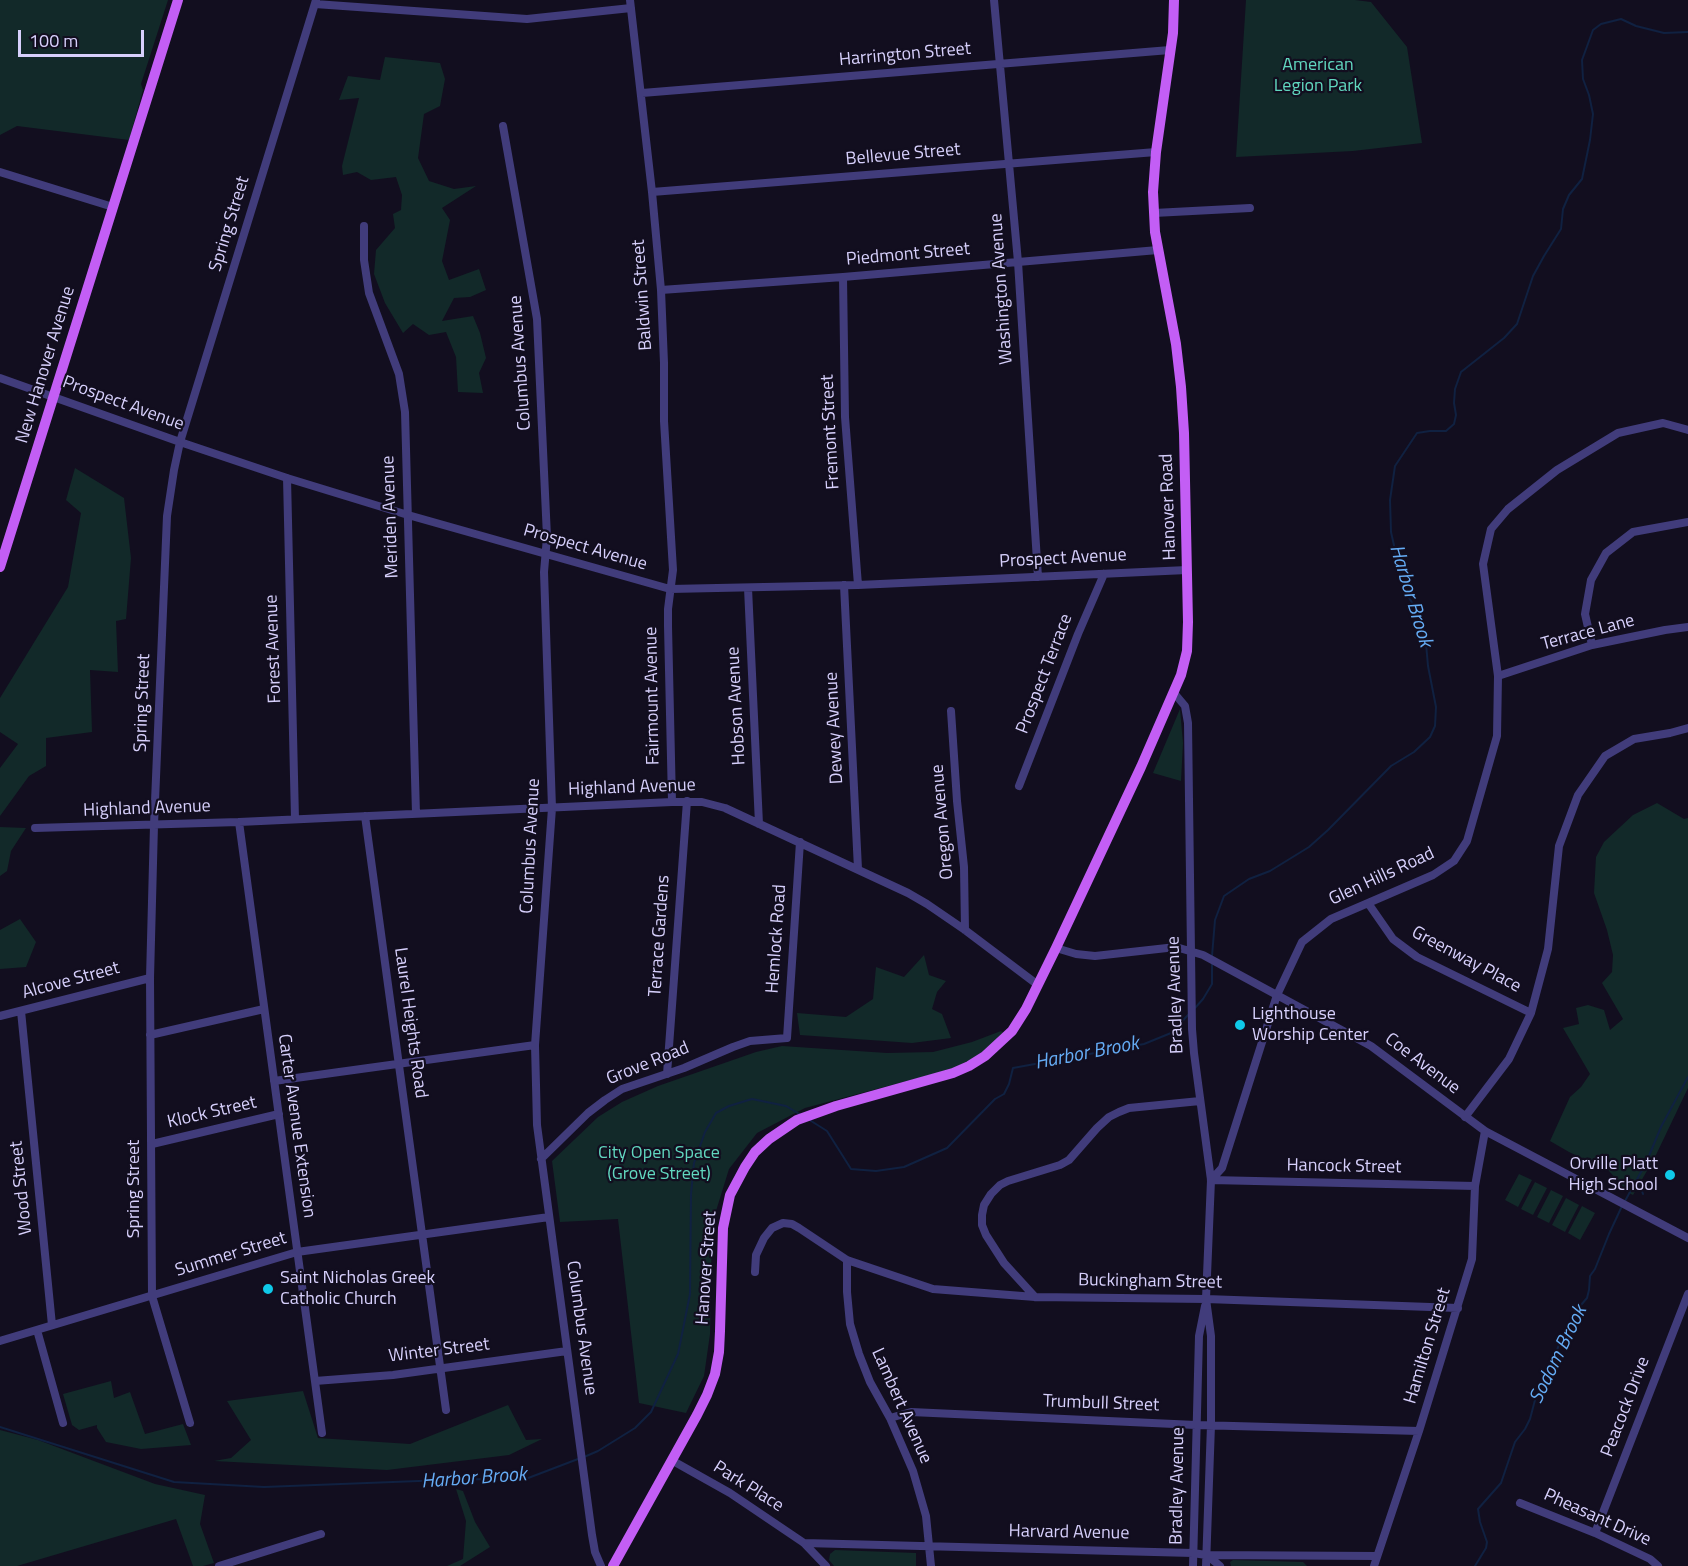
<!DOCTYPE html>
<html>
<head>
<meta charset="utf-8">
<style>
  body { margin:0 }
  #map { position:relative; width:1688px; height:1566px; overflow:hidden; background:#120e1f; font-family:"Titillium Web",sans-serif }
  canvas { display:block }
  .scale { position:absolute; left:18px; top:30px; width:126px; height:27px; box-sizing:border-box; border:3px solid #d7d0fc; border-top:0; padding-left:8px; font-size:18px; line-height:21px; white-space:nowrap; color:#d7d0fc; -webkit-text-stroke:4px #120e1f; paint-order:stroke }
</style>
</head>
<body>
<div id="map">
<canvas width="1688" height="1566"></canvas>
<div class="scale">100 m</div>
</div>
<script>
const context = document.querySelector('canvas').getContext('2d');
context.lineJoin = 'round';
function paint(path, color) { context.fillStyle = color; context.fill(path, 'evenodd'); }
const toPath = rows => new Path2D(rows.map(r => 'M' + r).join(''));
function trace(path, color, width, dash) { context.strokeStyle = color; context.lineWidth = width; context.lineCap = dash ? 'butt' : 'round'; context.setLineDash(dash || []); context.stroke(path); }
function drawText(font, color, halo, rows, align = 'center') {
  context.font = font + ' "Titillium Web",sans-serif'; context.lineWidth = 4.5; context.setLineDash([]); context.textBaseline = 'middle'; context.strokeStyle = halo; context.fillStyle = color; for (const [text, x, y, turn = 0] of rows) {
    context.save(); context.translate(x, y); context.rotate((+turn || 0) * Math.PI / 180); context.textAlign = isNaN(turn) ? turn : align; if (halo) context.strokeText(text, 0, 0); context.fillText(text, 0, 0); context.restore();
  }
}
paint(toPath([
  [0,0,168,0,141,84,143,90,129,140,17,126,0,135],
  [1246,0,1355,0,1371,2,1407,47,1422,143,1353,151,1236,157],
  [385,57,440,63,445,79,440,106,424,114,418,158,429,181,454,189,476,186,442,208,450,220,442,261,449,280,479,269,486,290,470,297,454,298,442,321,473,316,480,333,486,358,479,373,483,393,458,392,456,357,446,332,429,335,413,324,403,333,385,303,374,274,376,250,395,228,393,214,401,210,402,195,396,177,371,180,357,172,343,175,342,166,359,98,339,100,348,76,380,80],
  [75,468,124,498,131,558,126,619,116,621,118,672,90,670,92,732,46,738,46,766,29,776,0,816,0,768,18,744,0,732,0,698,68,587,81,513,66,500],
  [1180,709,1183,743,1181,781,1153,773],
  [1657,803,1684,819,1688,818,1688,1088,1655,1157,1633,1195,1629,1193,1609,1171,1569,1152,1550,1141,1570,1097,1581,1087,1590,1074,1563,1028,1579,1024,1576,1008,1588,1005,1604,1010,1610,1030,1623,1019,1602,983,1612,972,1613,955,1607,930,1594,893,1596,857,1604,842,1633,815],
  [0,827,26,828,11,851,7,871,0,876],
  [20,919,36,942,26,967,0,969,0,930],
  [924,955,929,975,946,981,937,992,932,1009,942,1014,951,1038,912,1043,800,1035,797,1013,846,1017,873,999,876,967,904,977],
  [1001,1031,1005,1034,982,1054,952,1069,805,1108,757,1133,729,1169,712,1224,710,1334,704,1376,686,1413,639,1403,618,1219,560,1222,552,1161,598,1117,622,1102,658,1086,756,1052,782,1046,887,1053,933,1052,972,1042],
  [1519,1174,1532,1180,1518,1207,1505,1200],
  [1535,1182,1547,1188,1533,1215,1521,1209],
  [1551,1190,1563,1196,1549,1223,1537,1217],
  [1566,1198,1579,1205,1565,1232,1552,1225],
  [1582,1206,1595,1213,1580,1240,1568,1233],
  [111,1381,114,1398,130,1392,145,1434,183,1424,191,1445,141,1449,106,1442,97,1428,97,1425,79,1430,72,1425,63,1394],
  [303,1391,318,1438,410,1444,508,1405,526,1440,542,1439,509,1455,387,1470,214,1461,231,1458,251,1440,227,1401],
  [0,1430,38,1440,155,1484,205,1495,200,1524,214,1563,203,1566,193,1566,176,1519,17,1566,0,1566],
  [456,1489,463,1491,475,1522,490,1547,460,1566,447,1566,463,1559,466,1521],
  [835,1550,916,1553,916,1566,834,1566,829,1560,830,1554],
  [1233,1560,1303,1562,1307,1566,1231,1566,1230,1562]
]), '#122929');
trace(toPath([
  [1212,956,1215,920,1224,896,1249,879,1270,871,1309,847,1328,830,1391,766,1414,752,1430,737,1435,726,1436,707,1428,666,1425,632,1418,612,1404,590,1391,532,1390,500,1395,466,1417,433,1430,431,1446,431,1454,424,1456,415,1454,403,1455,389,1461,372,1504,338,1517,324,1533,276,1544,256,1561,229,1563,209,1569,195,1582,179,1590,140,1593,114,1589,95,1583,79,1582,60,1593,30,1601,24,1621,19,1636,26,1664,33,1688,32],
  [1195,1008,1203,999,1212,984,1212,962],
  [808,1119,827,1131,851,1169,876,1171,904,1167,947,1148,995,1099,1004,1094,1009,1084,1013,1068,1144,1044,1171,1033,1189,1014],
  [1638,1179,1643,1194],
  [1625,1201,1646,1163,1661,1127,1688,1077],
  [0,1427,174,1482,264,1487,470,1479,523,1480,578,1459],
  [584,1457,598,1451,635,1428,651,1412,678,1354,690,1294,691,1194,694,1163,705,1132,716,1113,729,1106,752,1099,786,1106,801,1115],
  [1475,1566,1486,1548,1487,1542,1480,1522,1478,1509,1501,1483,1515,1442,1525,1429,1530,1419,1535,1400,1559,1345,1565,1337,1575,1312,1587,1298,1589,1290,1590,1276,1595,1269,1609,1234,1622,1206]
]), '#102141', 2);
trace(toPath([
  [630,0,652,192,661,290,664,363,664,421,673,570,668,609,668,626,672,802],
  [994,0,1018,262,1038,577],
  [315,4,527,19,631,8],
  [642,93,1170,50],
  [503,126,537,319,547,537,544,572,552,808,535,1045,537,1125,592,1535,595,1552,601,1566],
  [0,172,113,207],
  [652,192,1156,152],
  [1154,213,1250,208],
  [364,226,364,260,369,293,399,374,405,412,416,814],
  [843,277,845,417,858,585],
  [661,290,843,277,1158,250],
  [0,378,180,442,287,478,408,515,670,589,858,585,1187,570],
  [287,478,295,819],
  [844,585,858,869],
  [748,588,759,824],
  [1592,645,1585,614,1591,580,1606,553,1633,532,1688,522],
  [1498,676,1592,645,1665,630,1688,627],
  [1174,693,1185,706,1188,723,1192,1029,1194,1053,1211,1180,1206,1299,1211,1336,1211,1425,1206,1566],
  [951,711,957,801,964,867,965,930],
  [1019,786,1078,634,1104,574],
  [365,816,446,1410],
  [239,822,322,1433],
  [35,828,239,822,672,802,702,802,725,808,908,893,927,904,965,930,1038,985],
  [1368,903,1393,939,1417,957,1531,1013],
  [1056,948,1076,954,1095,956,1176,947,1203,955,1371,1046,1485,1131,1688,1238],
  [21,1011,52,1325],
  [0,1016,150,978],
  [150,1035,264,1009],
  [667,1074,687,801],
  [274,1081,535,1045],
  [1465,1117,1509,1059,1531,1013,1548,949,1559,846,1578,795,1605,756,1634,739,1670,733,1688,728],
  [152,1144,279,1114],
  [541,1159,588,1113,605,1100,622,1089,684,1068,733,1047,750,1041,787,1038,800,842],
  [1211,1180,1222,1168,1277,995,1302,942,1331,919,1433,875,1454,861,1467,841,1497,736,1498,676,1483,564,1491,529,1508,509,1557,470,1618,433,1663,423,1688,430],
  [1211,1180,1475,1186],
  [847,1260,847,1292,850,1324,859,1354,870,1382,890,1418,913,1471,926,1516,931,1566],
  [755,1272,756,1255,764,1238,772,1228,783,1223,792,1224,799,1228,847,1260,933,1289,1035,1297,1206,1299,1458,1308],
  [1035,1297,1004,1263,986,1235,982,1225,982,1215,984,1205,991,1194,1000,1185,1008,1181,1060,1165,1069,1160,1097,1128,1109,1117,1119,1112,1129,1108,1200,1101],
  [37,1330,63,1423],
  [0,1341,297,1252,549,1217],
  [315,1381,393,1375,567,1351],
  [890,1418,911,1412,1196,1425,1419,1431],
  [190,1423,152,1296,150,978,154,825,167,516,174,470,180,442,316,0],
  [673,1461,730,1493,804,1543,826,1566],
  [1520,1503,1595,1533,1650,1559,1658,1566],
  [1595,1533,1688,1294],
  [804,1543,1193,1553,1206,1555,1377,1556],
  [1207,1555,1220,1566],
  [219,1566,321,1534],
  [1193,1566,1199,1336,1205,1306],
  [1374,1566,1419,1431,1472,1259,1475,1186,1485,1131]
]), '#413c7b', 8);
trace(toPath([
  [0,567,178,0],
  [613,1566,697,1415,707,1395,715,1374,719,1352,720,1331,723,1228,730,1195,745,1167,755,1152,769,1139,797,1120,836,1106,953,1073,969,1066,985,1056,1012,1031,1026,1009,1056,948,1141,767,1181,675,1187,651,1188,622,1184,433,1181,387,1176,344,1155,232,1153,192,1156,152,1173,33,1174,0]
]), '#c35ef5', 10);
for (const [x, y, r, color] of [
  [1240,1025,6,"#0fc9e8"],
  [1670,1175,6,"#0fc9e8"],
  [268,1289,6,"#0fc9e8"]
]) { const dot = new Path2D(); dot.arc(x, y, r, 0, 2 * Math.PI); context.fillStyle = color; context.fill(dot); trace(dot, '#120e1f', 2); }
drawText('18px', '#d7d0fc', '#120e1f', [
  ["Harrington Street",905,55,-5],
  ["Bellevue Street",903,155,-5],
  ["Spring Street",230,224,-73],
  ["Piedmont Street",908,255,-5],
  ["Washington Avenue",1002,289,-94],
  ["Baldwin Street",643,295,-94],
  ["Columbus Avenue",521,363,-94],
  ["New Hanover Avenue",46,365,-73],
  ["Prospect Avenue",123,404,20],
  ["Fremont Street",831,432,-93],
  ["Hanover Road",1169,507,-92],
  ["Meriden Avenue",391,517,-92],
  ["Prospect Avenue",585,548,16],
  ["Prospect Avenue",1063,559,-3],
  ["Terrace Lane",1588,633,-15],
  ["Forest Avenue",274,649,-92],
  ["Prospect Terrace",1045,674,-69],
  ["Fairmount Avenue",653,696,-91],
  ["Spring Street",143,703,-88],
  ["Hobson Avenue",737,706,-93],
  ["Dewey Avenue",835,728,-93],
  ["Highland Avenue",632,788,-2],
  ["Highland Avenue",147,809,-2],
  ["Oregon Avenue",943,822,-95],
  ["Columbus Avenue",531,846,-87],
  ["Glen Hills Road",1382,877,-25],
  ["Terrace Gardens",660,936,-86],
  ["Hemlock Road",777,939,-86],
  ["Greenway Place",1466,960,28],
  ["Alcove Street",71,981,-15],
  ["Bradley Avenue",1176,995,-92],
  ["Laurel Heights Road",410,1023,82],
  ["Grove Road",648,1064,-22],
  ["Coe Avenue",1422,1064,37],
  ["Klock Street",212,1113,-13],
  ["Carter Avenue Extension",296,1126,82],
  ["Hancock Street",1344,1167,1],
  ["Wood Street",22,1188,-96],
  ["Spring Street",135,1189,-90],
  ["Summer Street",231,1255,-17],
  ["Hanover Street",707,1268,-86],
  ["Buckingham Street",1150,1282,1],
  ["Columbus Avenue",581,1328,82],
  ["Hamilton Street",1428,1346,-73],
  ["Winter Street",439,1351,-7],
  ["Trumbull Street",1101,1404,2],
  ["Lambert Avenue",901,1406,66],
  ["Peacock Drive",1626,1407,-69],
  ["Bradley Avenue",1178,1486,-89],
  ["Park Place",748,1487,32],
  ["Pheasant Drive",1597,1518,24],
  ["Harvard Avenue",1069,1533,1]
]);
drawText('18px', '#61d7bf', '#120e1f', [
  ["American",1318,66],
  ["Legion Park",1318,87],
  ["City Open Space",659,1154],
  ["(Grove Street)",659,1175]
]);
drawText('18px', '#d7d0fc', '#120e1f', [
  ["Lighthouse",1252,1015],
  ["Worship Center",1252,1036],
  ["Orville Platt",1658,1165,"right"],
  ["High School",1658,1186,"right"],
  ["Saint Nicholas Greek",280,1279],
  ["Catholic Church",280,1300]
], 'left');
drawText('italic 20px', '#65acf5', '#120e1f', [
  ["Harbor Brook",1410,596,73],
  ["Harbor Brook",1087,1054,-11],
  ["Sodom Brook",1559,1355,-64],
  ["Harbor Brook",474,1479,-4]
]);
</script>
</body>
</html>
